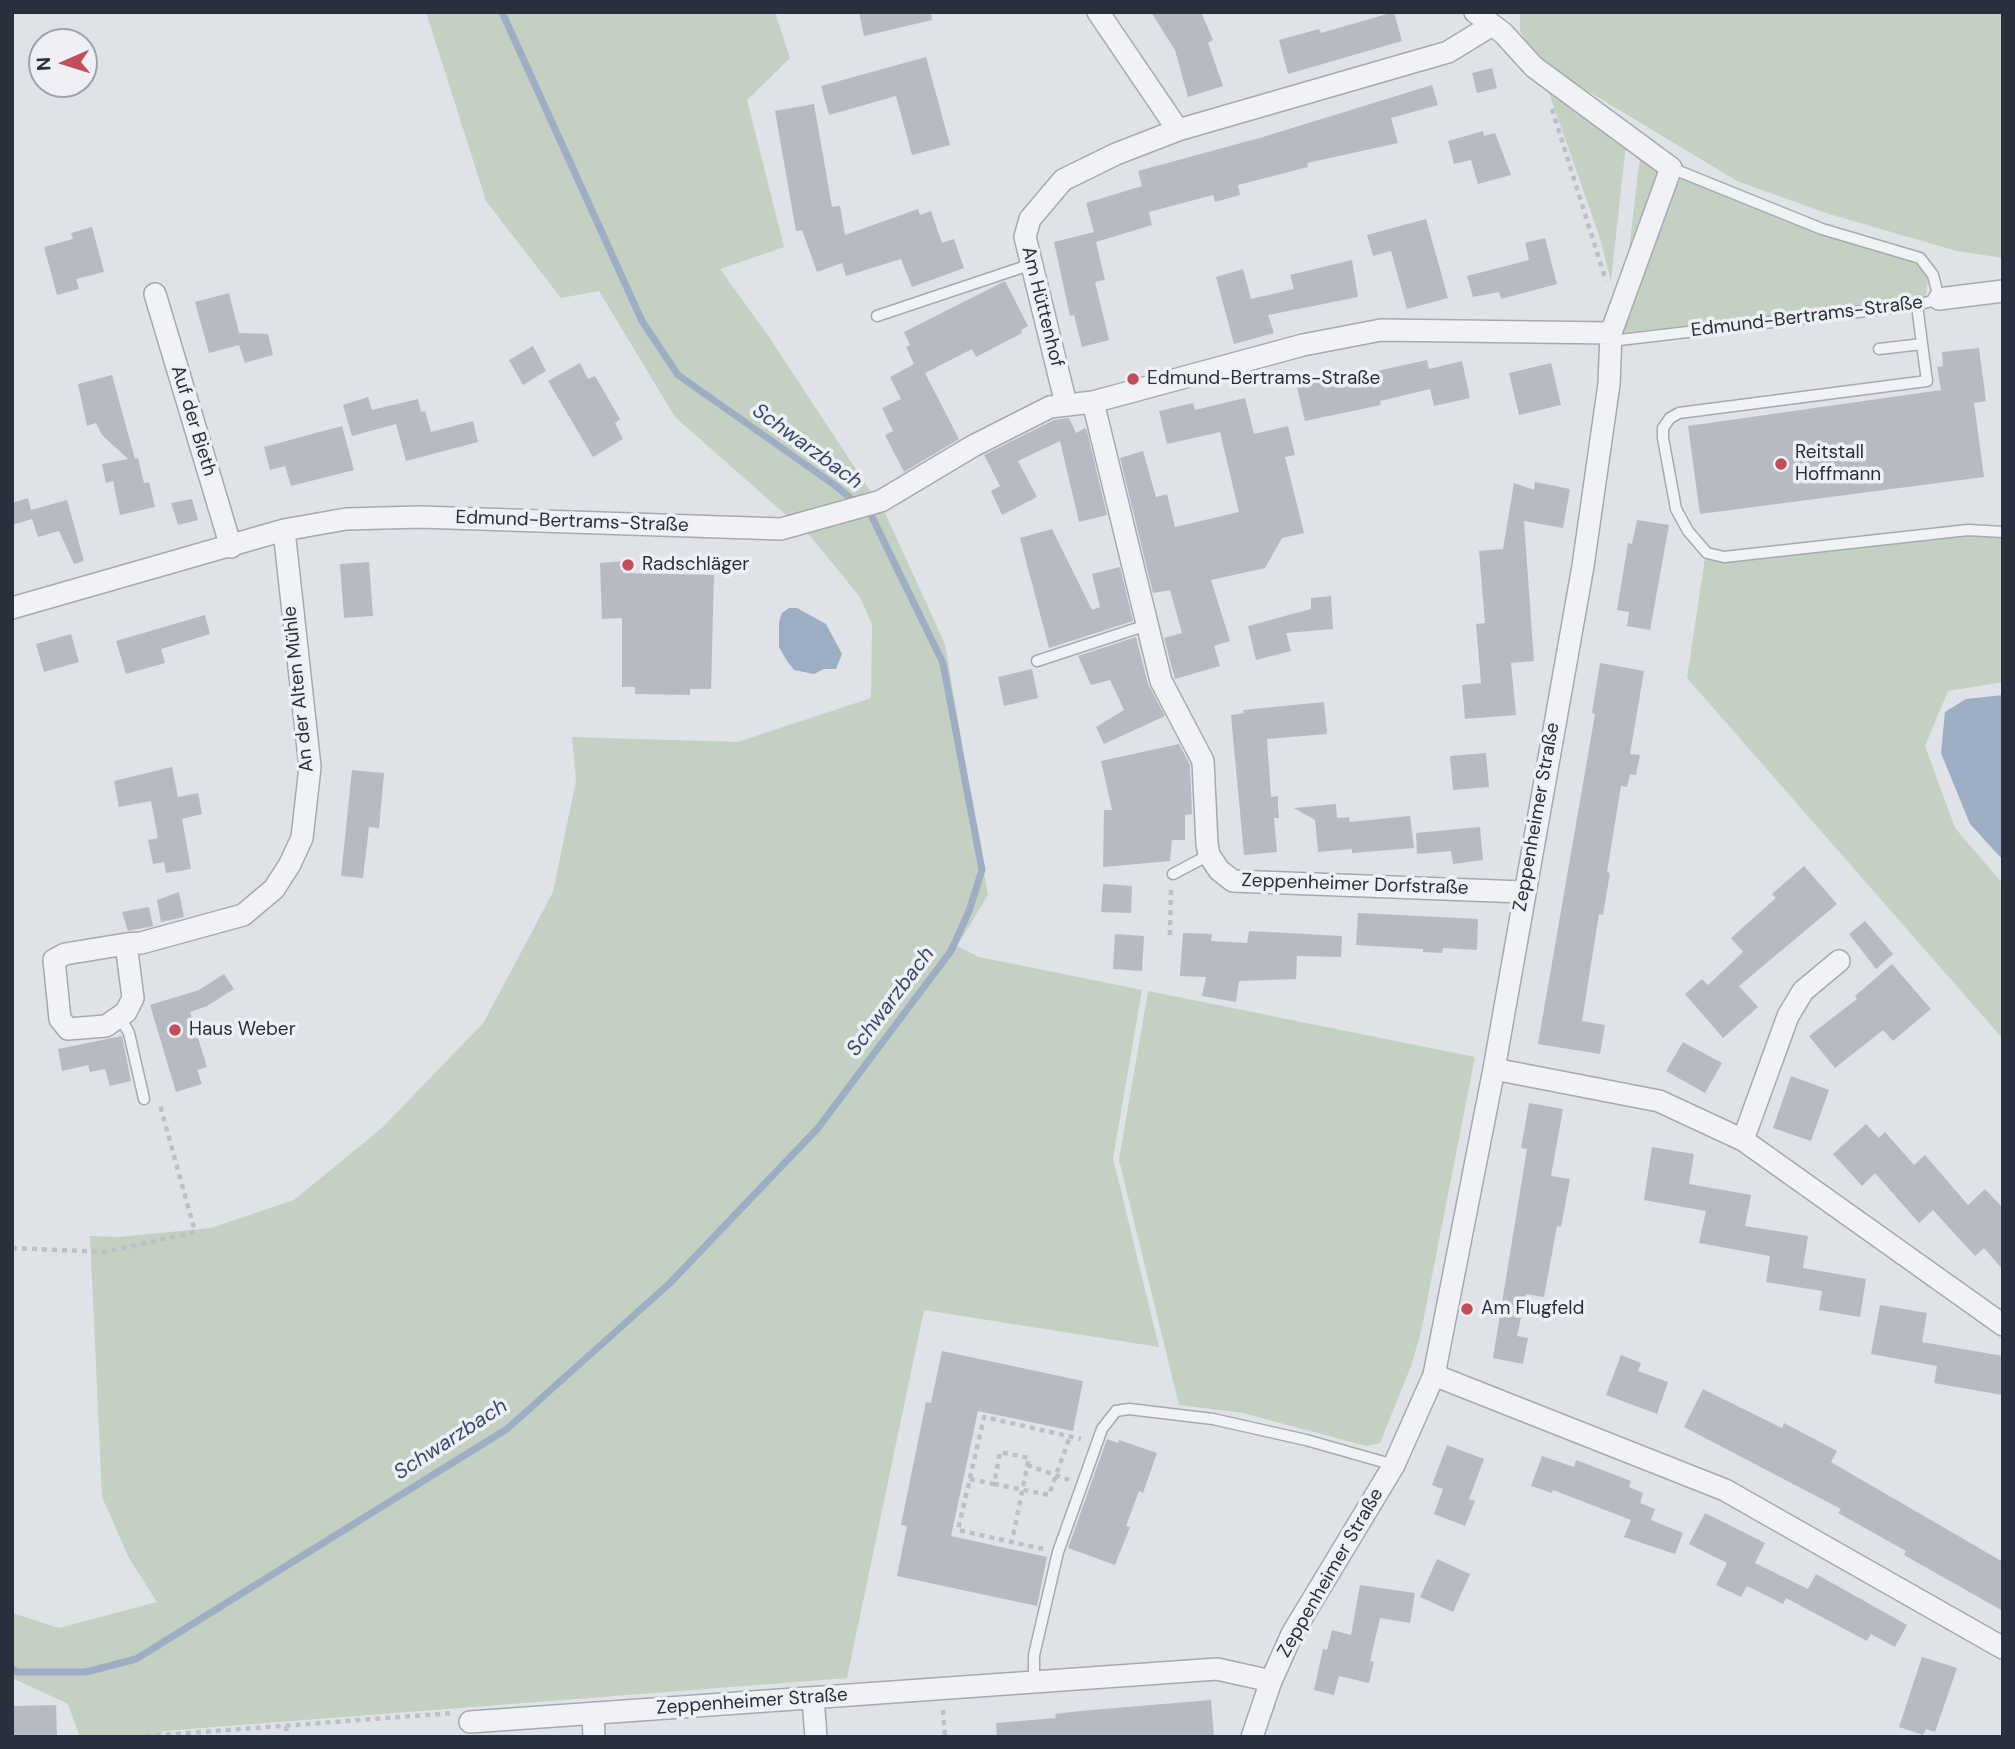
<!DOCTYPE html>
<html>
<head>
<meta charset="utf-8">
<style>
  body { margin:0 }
  #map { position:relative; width:2015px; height:1749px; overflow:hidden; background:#dfe2e7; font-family:"DM Sans",sans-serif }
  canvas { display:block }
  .frame { position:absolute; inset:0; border:14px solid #292f3c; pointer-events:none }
  .north { position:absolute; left:28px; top:28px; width:70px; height:70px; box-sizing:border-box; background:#eef0f5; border:2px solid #9fa3ab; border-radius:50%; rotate:267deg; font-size:19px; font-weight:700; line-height:28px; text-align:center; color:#292f3c }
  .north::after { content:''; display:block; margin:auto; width:24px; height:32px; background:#c24e59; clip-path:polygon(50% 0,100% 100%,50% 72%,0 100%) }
</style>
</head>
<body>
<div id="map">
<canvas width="2015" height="1749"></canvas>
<div class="frame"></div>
<div class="north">N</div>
</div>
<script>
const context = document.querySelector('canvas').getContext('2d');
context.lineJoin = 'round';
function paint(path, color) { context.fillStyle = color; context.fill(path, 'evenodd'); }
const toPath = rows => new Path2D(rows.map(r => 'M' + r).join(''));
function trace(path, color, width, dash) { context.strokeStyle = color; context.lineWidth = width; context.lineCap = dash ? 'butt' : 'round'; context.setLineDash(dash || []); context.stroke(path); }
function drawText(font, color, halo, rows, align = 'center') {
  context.font = font + ' "DM Sans",sans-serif'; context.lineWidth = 7; context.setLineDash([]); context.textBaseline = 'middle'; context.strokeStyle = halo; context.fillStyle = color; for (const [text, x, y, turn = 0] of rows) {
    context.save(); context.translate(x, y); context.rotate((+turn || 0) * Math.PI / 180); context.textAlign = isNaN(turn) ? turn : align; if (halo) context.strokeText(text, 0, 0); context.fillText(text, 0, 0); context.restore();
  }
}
paint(toPath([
  [426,12,775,12,790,58,747,100,784,247,720,269,767,334,886,515,945,644,988,895,957,946,979,957,1142,990,1113,1158,1159,1347,924,1310,847,1678,163,1731,155,1737,80,1737,68,1704,12,1678,12,1613,59,1628,157,1602,129,1558,102,1497,90,1236,118,1237,211,1228,294,1200,383,1127,484,1022,553,892,576,781,572,737,738,742,871,698,872,625,860,597,811,537,675,417,599,291,561,298,486,201],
  [1520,12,2003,12,2003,258,1957,251,1829,214,1737,181,1563,76,1526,44,1520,30],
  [1546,84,1627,135,1611,281,1600,238],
  [1641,149,1763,211,1836,239,1921,265,1928,279,1926,295,1918,301,1619,333],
  [2003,529,2003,682,1948,691,1925,746,1955,828,2003,884,2003,1039,1687,678,1705,558],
  [1148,991,1475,1057,1421,1332,1411,1366,1380,1443,1366,1446,1243,1413,1179,1405,1119,1160]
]), '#c4d0c1');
paint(toPath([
  [789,608,797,608,826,624,842,654,836,669,824,669,814,674,794,670,787,661,779,647,779,622,782,613],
  [2003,695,2003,860,1970,824,1941,753,1945,712,1966,699]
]), '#9daec4');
trace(toPath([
  [12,1669,17,1672,86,1672,136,1659,507,1429,670,1283,818,1128,951,951,969,911,982,870,943,663,871,515,836,486,678,375,642,321,502,12]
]), '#9daec4', 7);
paint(toPath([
  [859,12,931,12,932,20,864,36],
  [1151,12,1201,12,1213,40,1208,43,1223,86,1188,97,1175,50],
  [1394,12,1402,41,1288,74,1279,40,1319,29,1321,33],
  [926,57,950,145,912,155,896,96,829,115,821,86],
  [1492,68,1497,88,1477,93,1472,73],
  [1432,85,1438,105,1391,118,1398,143,1307,163,1308,167,1238,185,1240,195,1215,202,1213,195,1149,212,1152,225,1096,242,1105,280,1095,282,1109,340,1082,347,1074,315,1070,316,1054,242,1094,232,1086,203,1142,186,1138,171,1263,137],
  [814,104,832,207,840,206,845,235,918,209,920,215,931,211,942,243,954,239,964,268,912,287,901,259,846,276,842,263,817,272,802,230,796,231,775,111],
  [1483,131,1484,136,1495,133,1511,175,1478,184,1471,160,1454,164,1448,141],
  [1426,219,1448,298,1407,309,1391,251,1373,256,1367,235],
  [92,227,104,272,76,279,79,289,57,295,44,247,73,239,71,233],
  [1545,238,1557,284,1501,299,1499,292,1473,297,1467,276,1529,260,1525,243],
  [1352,260,1358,297,1268,315,1274,333,1234,344,1216,277,1243,269,1251,299,1294,289,1290,275],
  [1005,281,1028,326,1021,330,1022,333,976,357,972,349,925,373,959,439,904,472,885,435,893,431,882,408,901,399,890,377,914,364,906,347,910,345,904,332],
  [229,293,239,333,268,334,273,355,245,363,239,345,209,353,195,302],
  [533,346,546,371,523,385,509,360],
  [1979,348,1986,401,1974,403,1984,477,1700,514,1688,426,1941,390,1937,367,1943,366,1942,352],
  [1427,360,1429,369,1462,361,1470,398,1434,406,1430,389,1380,401,1381,405,1305,421,1296,383,1330,375,1332,381],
  [580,363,588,379,595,376,620,419,615,423,623,439,593,457,548,381],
  [1551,363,1561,405,1519,415,1509,373],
  [112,375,135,459,138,458,144,483,149,482,155,507,120,515,113,481,106,483,102,464,128,459,102,435,96,423,87,426,78,384],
  [368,397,372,410,418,399,421,412,425,411,431,432,473,421,478,442,406,461,396,424,352,436,343,405],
  [1245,398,1254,434,1288,426,1295,455,1285,457,1304,533,1282,538,1265,568,1211,580,1230,641,1214,646,1220,666,1175,679,1164,638,1182,633,1170,590,1153,593,1120,458,1143,451,1156,497,1167,494,1175,527,1239,512,1220,432,1167,444,1159,411,1193,403,1195,410],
  [1069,418,1076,433,1085,428,1087,431,1107,515,1079,522,1060,441,1018,461,1037,497,1002,515,991,491,1000,486,984,455,1054,420],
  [342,426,354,470,291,486,285,466,270,470,264,447],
  [1535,482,1570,489,1563,528,1524,521,1534,661,1511,663,1516,715,1465,719,1462,685,1481,683,1476,624,1485,623,1479,551,1503,549,1514,483,1534,490],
  [28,498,31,510,67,500,84,561,74,564,59,531,38,537,32,519,12,525,12,503],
  [192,499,198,520,178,525,171,503],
  [1637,520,1669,525,1650,630,1627,626,1629,612,1617,610,1628,543,1632,544],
  [1052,529,1092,610,1100,607,1092,574,1120,567,1133,621,1049,648,1020,538],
  [622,561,623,573,714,575,711,689,690,689,690,695,635,694,635,687,622,687,622,618,602,619,600,563],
  [369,562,373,616,344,618,340,564],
  [1331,596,1333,629,1286,633,1291,651,1256,660,1248,626,1311,609,1311,598],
  [205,615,210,634,161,649,165,663,126,674,116,641],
  [71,634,79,662,44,672,36,644],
  [1136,637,1148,684,1165,716,1104,744,1096,727,1124,710,1110,680,1091,685,1078,656],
  [1600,663,1644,671,1630,754,1640,755,1636,775,1630,774,1627,787,1621,786,1607,872,1610,873,1603,915,1599,914,1582,1021,1605,1025,1600,1054,1538,1044,1595,714,1592,713],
  [1032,669,1038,698,1004,706,998,677],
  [1324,702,1327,734,1267,739,1271,797,1278,796,1278,807,1279,818,1274,818,1277,852,1244,855,1231,715,1244,713,1243,710],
  [1179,744,1190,765,1192,814,1185,815,1185,840,1172,840,1170,861,1103,867,1104,810,1112,810,1101,761],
  [1486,753,1489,787,1453,790,1450,756],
  [172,767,178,797,198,793,202,814,182,819,191,869,166,873,164,862,153,864,148,840,158,838,151,801,119,807,114,781],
  [352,770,384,773,379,828,369,827,363,878,341,876],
  [1336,804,1337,818,1349,817,1350,822,1410,816,1414,848,1352,853,1352,849,1318,852,1315,820,1294,808],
  [1480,827,1483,860,1453,864,1451,851,1417,854,1416,833],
  [1804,866,1837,904,1739,986,1758,1007,1723,1038,1685,994,1702,979,1708,985,1743,952,1731,938,1776,898,1772,894],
  [1103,884,1132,886,1131,913,1101,912],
  [179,892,184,917,161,922,157,900],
  [149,907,153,926,128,931,122,912],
  [1358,913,1478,919,1477,950,1443,948,1442,953,1423,952,1423,949,1356,945],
  [1865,921,1893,954,1876,969,1849,934],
  [1249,931,1342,936,1341,957,1297,956,1296,979,1239,981,1236,1002,1202,996,1206,977,1180,976,1183,933,1212,934,1211,941,1247,943],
  [1115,934,1144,936,1142,971,1113,969],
  [1892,964,1931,1009,1893,1041,1883,1030,1835,1068,1809,1036,1857,999,1855,996],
  [224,974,234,989,207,1006,190,1012,207,1067,197,1070,202,1084,176,1092,150,1005,199,990],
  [122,1036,131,1081,110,1086,105,1069,90,1072,88,1065,62,1071,58,1049],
  [1683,1042,1722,1063,1705,1093,1666,1071],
  [1791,1076,1829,1090,1811,1141,1773,1128],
  [1529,1103,1563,1109,1551,1176,1570,1179,1561,1227,1557,1226,1544,1297,1526,1294,1517,1336,1528,1338,1523,1364,1493,1358,1527,1149,1521,1148],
  [1866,1124,1879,1138,1885,1132,1914,1165,1925,1155,1968,1205,1985,1189,2003,1208,2003,1270,1984,1248,1975,1256,1933,1210,1919,1223,1875,1173,1862,1186,1833,1154],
  [1652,1147,1694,1154,1689,1184,1751,1195,1745,1226,1808,1236,1803,1268,1866,1279,1860,1317,1819,1310,1822,1291,1766,1282,1770,1256,1699,1243,1706,1211,1644,1200],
  [1880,1305,1927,1313,1922,1342,2003,1356,2003,1395,1934,1383,1937,1366,1871,1354],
  [942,1351,1083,1381,1073,1431,978,1411,951,1536,1047,1557,1037,1606,897,1576,907,1526,901,1525,926,1402,931,1403],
  [1621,1355,1641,1363,1638,1371,1668,1382,1657,1414,1606,1395],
  [1703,1389,1782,1428,1784,1423,1837,1451,1831,1462,2003,1562,2003,1611,1904,1555,1906,1551,1838,1513,1841,1509,1684,1427],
  [1107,1439,1118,1443,1119,1440,1157,1453,1143,1493,1139,1491,1126,1526,1130,1527,1115,1565,1068,1548],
  [1447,1445,1484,1459,1469,1499,1475,1501,1465,1526,1434,1514,1443,1489,1432,1485],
  [1542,1456,1574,1467,1576,1460,1631,1481,1629,1487,1643,1493,1640,1503,1655,1509,1651,1520,1683,1533,1675,1554,1624,1537,1631,1520,1553,1490,1552,1493,1531,1486],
  [1705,1513,1765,1543,1755,1563,1808,1589,1816,1574,1907,1625,1895,1647,1871,1634,1867,1641,1786,1598,1783,1604,1747,1586,1741,1597,1716,1585,1727,1563,1689,1544],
  [1437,1559,1470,1574,1453,1612,1420,1597],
  [1360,1585,1415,1593,1410,1623,1380,1618,1370,1661,1374,1662,1369,1683,1339,1676,1334,1695,1314,1690,1323,1649,1327,1650,1332,1630,1351,1635],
  [1922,1657,1957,1668,1935,1732,1926,1729,1923,1735,1899,1727],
  [1211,1700,1214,1737,997,1737,996,1723,1056,1718,1055,1714,1080,1711],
  [56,1705,57,1737,12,1737,12,1706]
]), '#b6bbc3');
const service = toPath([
  [877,316,1032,264],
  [1611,341,1917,305,1939,299,1933,275,1920,258,1822,229,1671,168],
  [1922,344,1927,381,1679,413,1670,418,1663,428,1663,438,1676,509,1688,531,1707,553,1724,557,1968,530,2003,532],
  [1879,349,1922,344,1917,305],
  [1037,661,1147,625],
  [1173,874,1209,855],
  [120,1017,129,1033,144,1099],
  [1034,1682,1034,1655,1058,1552,1102,1429,1116,1411,1129,1409,1213,1419,1306,1440,1394,1465]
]);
const minor = toPath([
  [1098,12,1178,130],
  [155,294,231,547],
  [1939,299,2003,291],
  [1093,402,1161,681,1203,761,1207,844,1209,855,1219,870,1233,881,1523,892],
  [1066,404,1025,237,1030,219,1063,180,1116,154,1178,130,1448,52,1492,25],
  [12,608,284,530,346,519,420,517,781,529,881,501,973,446,1050,407,1093,402,1303,345,1381,330,1611,333],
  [126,944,133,998,126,1012,106,1026,68,1029,60,1019,54,960,65,954,126,944,141,943,243,915,274,889,290,864,302,838,310,767,284,530],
  [1494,1069,1659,1101,1743,1140,2003,1325],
  [1743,1140,1788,1016,1803,991,1839,961],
  [1434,1375,1725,1490,2003,1648],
  [813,1698,816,1737],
  [593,1714,594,1737],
  [470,1722,1217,1669,1271,1681],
  [1252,1737,1271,1681,1292,1634,1394,1465,1434,1375,1494,1069,1583,566,1609,384,1611,333,1671,168,1534,67,1503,33,1475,12]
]);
trace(service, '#a5a9b0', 13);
trace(minor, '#a5a9b0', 24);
trace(toPath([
  [1552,109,1606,281],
  [1170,935,1171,887],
  [12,1248,105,1252,195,1232,160,1105],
  [1027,1465,1069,1480],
  [970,1479,994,1484,1000,1452,1029,1458,1012,1541],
  [994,1484,1049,1495,1070,1436],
  [1043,1549,958,1530,984,1417,1081,1439],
  [943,1710,945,1737],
  [286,1726,287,1737],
  [136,1737,452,1713]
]), '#bdbfc5', 4.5, [5, 5]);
trace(service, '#f1f2f5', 10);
trace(minor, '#f1f2f5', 21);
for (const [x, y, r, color] of [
  [1133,379,7,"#c24e59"],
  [1781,464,7,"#c24e59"],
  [628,565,7,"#c24e59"],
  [175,1030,7,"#c24e59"],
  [1467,1309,7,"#c24e59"]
]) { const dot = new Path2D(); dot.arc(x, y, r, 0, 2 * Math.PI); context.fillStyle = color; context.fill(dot); trace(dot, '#eef0f5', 2.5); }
drawText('19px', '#292f3c', '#eef0f5', [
  ["Am Hüttenhof",1042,307,76],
  ["Edmund-Bertrams-Straße",1807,317,-7],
  ["Auf der Bieth",193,421,73],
  ["Edmund-Bertrams-Straße",572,522,2],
  ["An der Alten Mühle",299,689,-96],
  ["Zeppenheimer Straße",1537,817,-80],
  ["Zeppenheimer Dorfstraße",1355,885,2],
  ["Zeppenheimer Straße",1331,1573,-60],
  ["Zeppenheimer Straße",752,1702,-4]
]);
drawText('19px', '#292f3c', '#eef0f5', [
  ["Edmund-Bertrams-Straße",1147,379],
  ["Reitstall",1795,453],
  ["Hoffmann",1795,475],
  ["Radschläger",642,565],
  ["Haus Weber",189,1030],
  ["Am Flugfeld",1481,1309]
], 'left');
drawText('italic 21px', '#374c6d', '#eef0f5', [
  ["Schwarzbach",807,447,36],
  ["Schwarzbach",891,1002,-53],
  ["Schwarzbach",451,1440,-33]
]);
</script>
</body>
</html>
